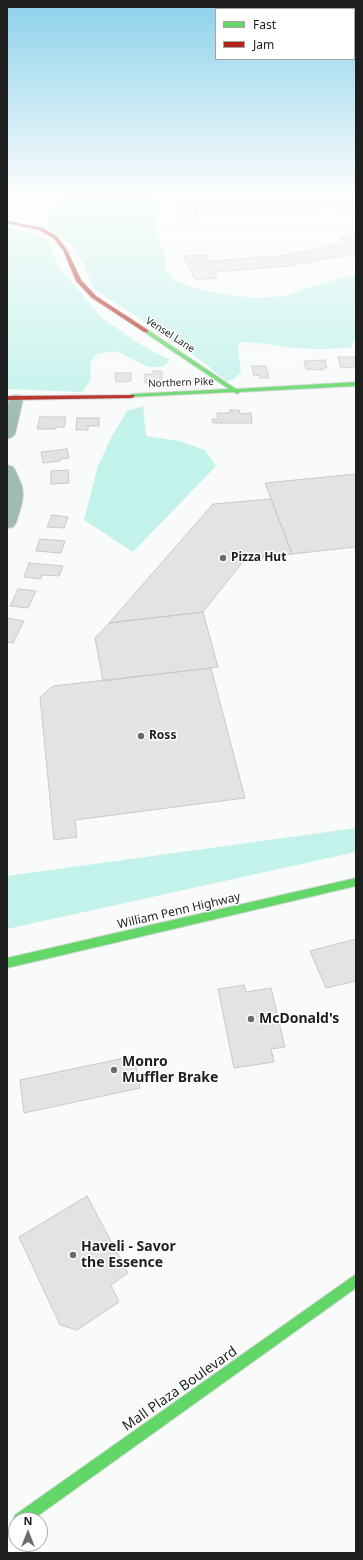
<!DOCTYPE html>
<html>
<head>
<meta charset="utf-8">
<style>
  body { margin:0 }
  #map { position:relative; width:363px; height:1560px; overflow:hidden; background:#f8fbfa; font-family:"Noto Sans",sans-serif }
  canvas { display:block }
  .frame { position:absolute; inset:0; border:8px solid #1d1f1f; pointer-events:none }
  .legend { position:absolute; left:215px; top:8px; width:140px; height:52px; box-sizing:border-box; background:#fff; border:1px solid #a5a5a5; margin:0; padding:5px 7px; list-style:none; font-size:12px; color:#1d1f1f }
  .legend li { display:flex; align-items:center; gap:8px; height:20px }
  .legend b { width:20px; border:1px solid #a5a5a5 }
  .north { position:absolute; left:8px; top:1512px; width:40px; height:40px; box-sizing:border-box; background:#fff; border:1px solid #a5a5a5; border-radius:50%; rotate:0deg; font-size:11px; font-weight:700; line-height:16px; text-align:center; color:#1d1f1f }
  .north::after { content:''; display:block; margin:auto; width:14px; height:18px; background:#6a6c6c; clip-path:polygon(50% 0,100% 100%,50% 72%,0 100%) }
</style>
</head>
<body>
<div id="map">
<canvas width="363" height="1560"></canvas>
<div class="frame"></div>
<ul class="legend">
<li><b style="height:5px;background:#63d668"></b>Fast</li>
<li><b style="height:5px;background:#b3261e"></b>Jam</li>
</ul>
<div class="north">N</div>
</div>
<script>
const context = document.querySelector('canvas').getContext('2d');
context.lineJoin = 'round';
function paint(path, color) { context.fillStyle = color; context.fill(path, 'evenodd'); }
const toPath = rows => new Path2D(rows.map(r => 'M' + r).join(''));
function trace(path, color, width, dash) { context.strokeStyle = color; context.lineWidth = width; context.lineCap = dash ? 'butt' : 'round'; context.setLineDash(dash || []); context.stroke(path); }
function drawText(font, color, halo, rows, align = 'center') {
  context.font = font + ' "Noto Sans",sans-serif'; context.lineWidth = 3; context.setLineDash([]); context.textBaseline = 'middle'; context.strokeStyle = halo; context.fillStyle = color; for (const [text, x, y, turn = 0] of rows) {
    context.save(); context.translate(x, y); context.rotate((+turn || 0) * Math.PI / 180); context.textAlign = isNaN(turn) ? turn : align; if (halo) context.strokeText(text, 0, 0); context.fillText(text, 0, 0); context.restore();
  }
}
paint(toPath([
  [64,197,155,197,164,206,153,211,158,241,165,255,166,270,176,281,198,289,221,294,255,298,287,296,307,288,356,274,356,340,354,340,351,348,320,349,293,348,260,343,240,342,238,346,241,372,233,380,226,381,207,365,133,314,93,289,85,266,71,244,44,224,51,214,60,206],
  [7,226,46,239,59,267,102,318,141,345,170,360,163,367,148,367,116,351,97,354,90,363,91,379,82,392,7,389],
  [143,406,146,436,179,441,205,450,216,466,133,552,84,520,98,466,112,436,127,411],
  [356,828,356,852,7,929,7,876]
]), '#c3f2eb');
const building = toPath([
  [331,197,351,197,356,202,356,213,344,214,340,208,271,213,197,212,197,217,177,217,179,198,198,198,198,203,266,204,334,200,331,197],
  [356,235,356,253,289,266,214,272,217,278,195,280,184,256,206,255,209,261,281,256,348,243,340,238,356,235],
  [338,357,355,357,356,365,353,365,354,367,341,368,338,357],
  [325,360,327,368,323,368,323,370,306,369,304,361,325,360],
  [252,366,266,366,269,378,260,378,259,375,254,376,252,366],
  [153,371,162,371,162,382,145,383,145,374,153,374,153,371],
  [115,373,131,373,131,381,116,382,115,373],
  [230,410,239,410,240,414,251,413,252,423,213,423,212,419,218,419,217,413,230,413,230,410],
  [40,417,66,417,64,427,56,427,56,429,37,429,40,417],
  [77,418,99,418,99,426,88,426,88,430,76,430,77,418],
  [67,449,69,458,60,459,60,461,43,463,41,452,67,449],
  [68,470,69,483,51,484,51,471,68,470],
  [356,474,356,547,292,554,265,483,356,474],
  [271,499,292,554,245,559,203,612,109,623,213,504,271,499],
  [52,515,68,517,64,528,47,527,52,515],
  [40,539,65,541,61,553,36,551,40,539],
  [29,563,63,566,59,576,42,575,41,579,24,577,29,563],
  [18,589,36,591,28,608,10,606,18,589],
  [203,612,218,667,103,681,95,638,109,623,203,612],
  [7,618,24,621,13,643,7,642,7,618],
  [211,668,245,798,75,820,77,837,54,840,40,697,53,686,211,668],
  [356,939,356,981,326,988,310,951,356,939],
  [244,985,246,992,271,988,285,1047,271,1049,274,1062,234,1068,218,989,244,985],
  [134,1056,140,1088,24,1113,20,1080,134,1056],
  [87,1196,128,1273,111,1285,119,1302,77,1330,60,1325,19,1237,87,1196]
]);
paint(building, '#e3e3e2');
trace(building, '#c9c9c8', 1);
const street = toPath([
  [16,395,21,396,23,399,15,434,12,437,7,439,7,405,11,396,16,395],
  [7,465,13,467,15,470,22,486,23,494,22,503,16,523,13,527,7,528,7,465]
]);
const fast = toPath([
  [144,330,148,330,236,389,356,382,356,386,240,392,237,394,234,392,130,397,129,396,132,394,229,389,144,332,144,330],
  [356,878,356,886,7,968,7,958,356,878],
  [356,1274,356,1288,32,1520,16,1520,16,1526,15,1525,13,1520,15,1515,356,1274]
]);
const jam = toPath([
  [7,221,42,228,57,236,67,250,81,280,96,296,148,330,148,332,144,332,92,298,76,281,63,250,53,238,39,230,7,223,7,221],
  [134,395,135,396,132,398,7,400,7,396,134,395]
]);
trace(street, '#d6d7d7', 2);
trace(fast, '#d6d7d7', 2);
trace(jam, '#d6d7d7', 2);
paint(street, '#a1bab6');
paint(fast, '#63d668');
paint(jam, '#b3261e');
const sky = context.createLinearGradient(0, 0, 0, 415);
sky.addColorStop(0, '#8cd1eb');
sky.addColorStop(0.47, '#fcfdfd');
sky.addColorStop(1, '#fcfdfd00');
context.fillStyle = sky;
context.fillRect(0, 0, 363, 415);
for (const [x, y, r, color] of [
  [223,558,4,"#6a6c6c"],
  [141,736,4,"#6a6c6c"],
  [251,1019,4,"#6a6c6c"],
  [114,1070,4,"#6a6c6c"],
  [73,1255,4,"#6a6c6c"]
]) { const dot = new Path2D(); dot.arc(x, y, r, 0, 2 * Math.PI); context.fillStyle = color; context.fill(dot); trace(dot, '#fff', 1.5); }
drawText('10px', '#1d1f1f', '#fff', [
  ["Vensel Lane",170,335,33],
  ["Northern Pike",181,383,-2]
]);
drawText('bold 12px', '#1d1f1f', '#fff', [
  ["Pizza Hut",231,558],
  ["Ross",149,736]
], 'left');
drawText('12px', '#1d1f1f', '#fff', [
  ["William Penn Highway",179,911,-13]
]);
drawText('bold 14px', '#1d1f1f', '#fff', [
  ["McDonald's",259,1019],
  ["Monro",122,1062],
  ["Muffler Brake",122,1078],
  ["Haveli - Savor",81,1247],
  ["the Essence",81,1263]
], 'left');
drawText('14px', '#1d1f1f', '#fff', [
  ["Mall Plaza Boulevard",180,1389,-35]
]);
</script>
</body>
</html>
